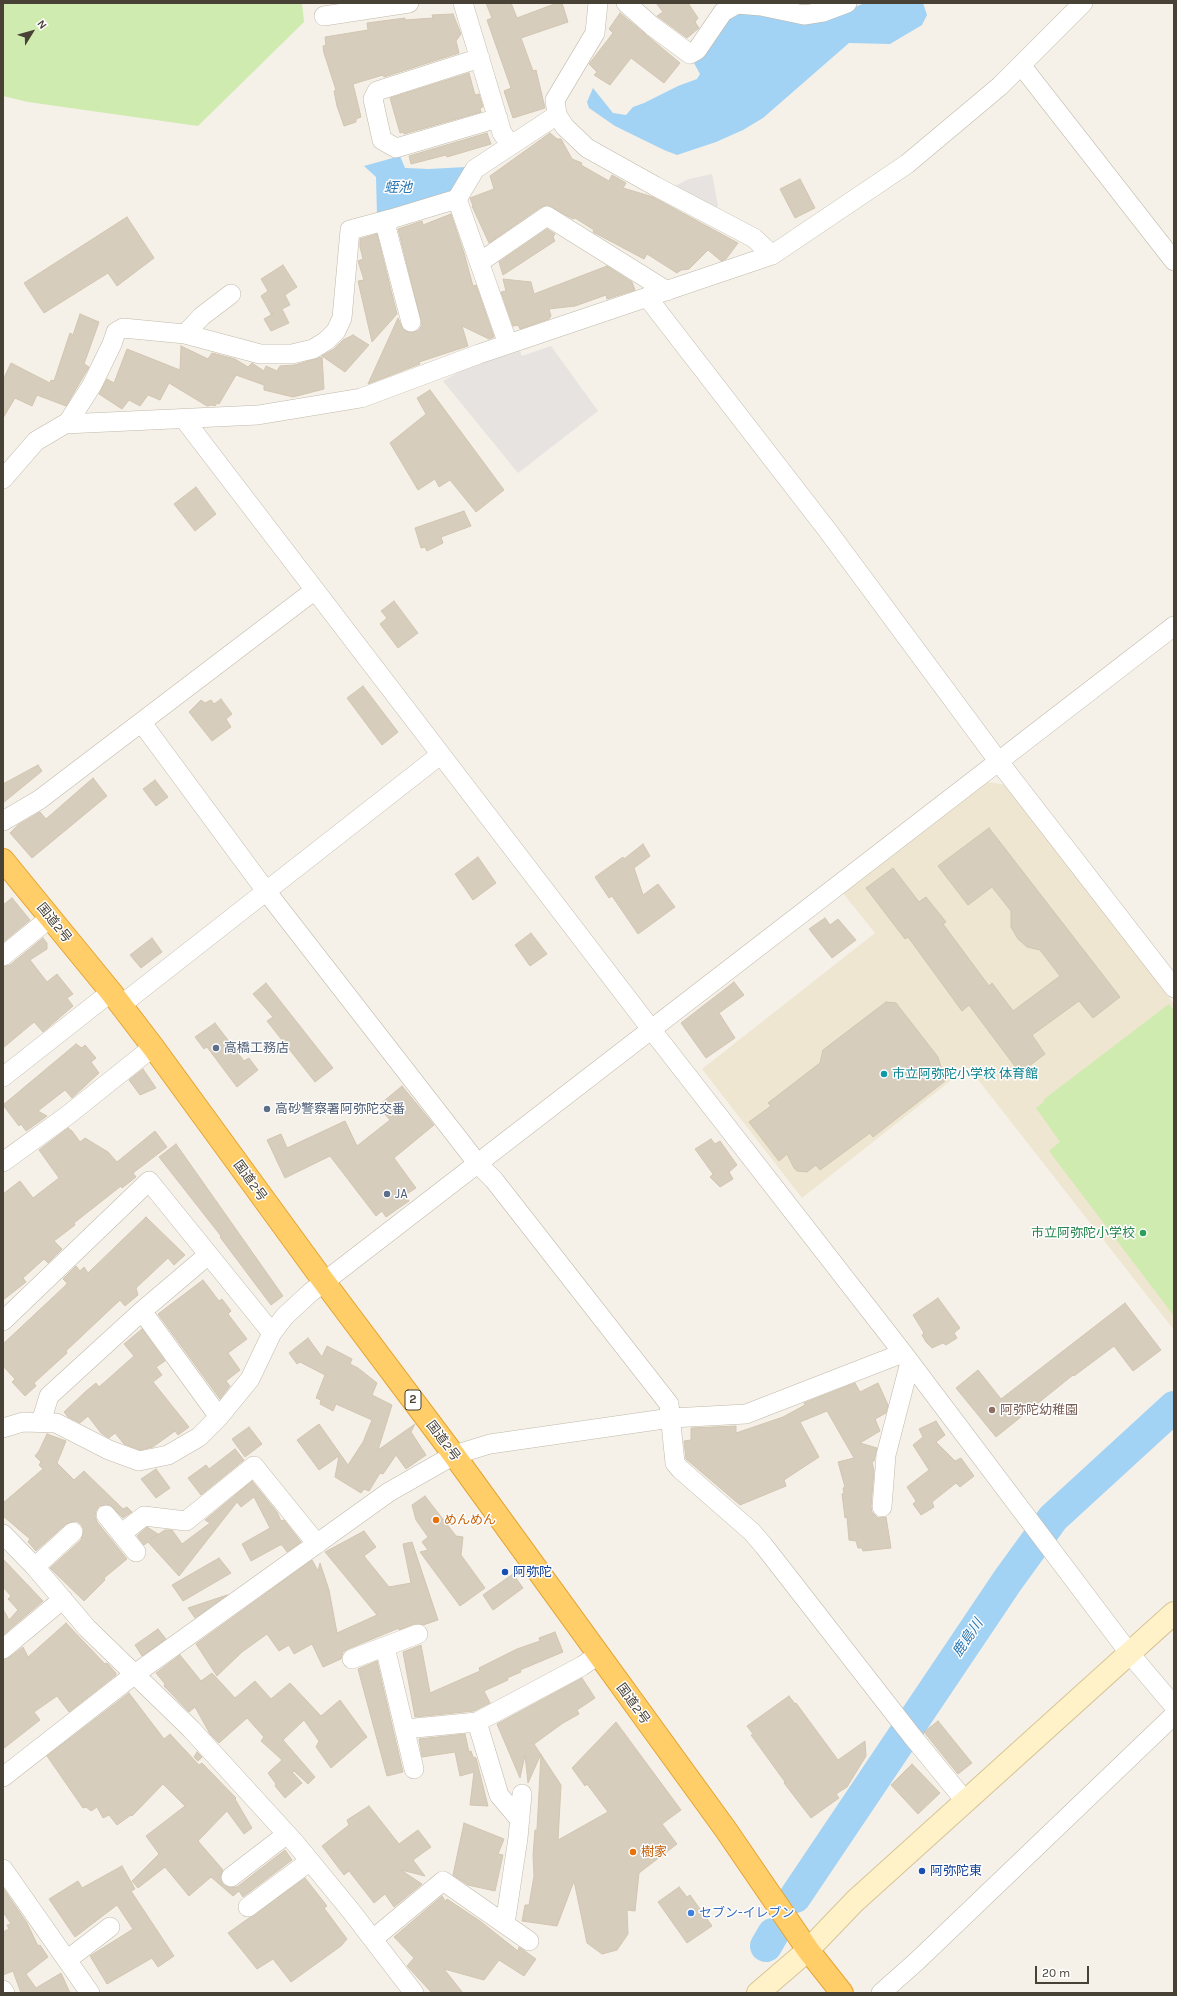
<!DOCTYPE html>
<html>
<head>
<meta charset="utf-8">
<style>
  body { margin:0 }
  #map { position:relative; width:1177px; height:1996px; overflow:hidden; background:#f5f1e8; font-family:Karla,sans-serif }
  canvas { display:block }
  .frame { position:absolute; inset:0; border:4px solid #484136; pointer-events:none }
  .north { position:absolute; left:12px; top:12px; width:40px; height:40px; -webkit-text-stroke:3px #fff; paint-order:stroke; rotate:53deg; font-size:11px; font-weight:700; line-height:16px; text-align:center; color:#484136 }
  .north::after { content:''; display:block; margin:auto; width:14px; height:18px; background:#484136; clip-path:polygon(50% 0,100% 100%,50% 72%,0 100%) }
  .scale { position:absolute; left:1035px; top:1966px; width:54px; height:18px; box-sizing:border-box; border:2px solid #484136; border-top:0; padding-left:5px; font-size:12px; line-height:14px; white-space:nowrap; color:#484136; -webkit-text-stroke:3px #fff; paint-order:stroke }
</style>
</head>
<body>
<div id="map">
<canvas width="1177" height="1996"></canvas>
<div class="frame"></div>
<div class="north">N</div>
<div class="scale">20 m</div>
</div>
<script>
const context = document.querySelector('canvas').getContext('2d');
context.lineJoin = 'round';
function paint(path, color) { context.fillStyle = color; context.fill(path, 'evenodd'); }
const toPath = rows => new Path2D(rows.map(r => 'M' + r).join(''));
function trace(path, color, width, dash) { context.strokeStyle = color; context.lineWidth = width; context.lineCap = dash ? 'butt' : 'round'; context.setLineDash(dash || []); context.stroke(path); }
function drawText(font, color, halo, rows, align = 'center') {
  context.font = font + ' Karla,"Noto Sans JP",sans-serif'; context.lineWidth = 3; context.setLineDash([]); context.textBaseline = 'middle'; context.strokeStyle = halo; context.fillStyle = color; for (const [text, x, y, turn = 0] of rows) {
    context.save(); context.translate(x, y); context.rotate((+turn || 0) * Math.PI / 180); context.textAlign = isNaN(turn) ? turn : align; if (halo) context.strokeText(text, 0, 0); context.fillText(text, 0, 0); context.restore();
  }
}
paint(toPath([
  [987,782,1008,785,1174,1004,1174,1330,968,1067,802,1198,702,1069,875,933,842,892]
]), '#eee6d1');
paint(toPath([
  [3,3,302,3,304,22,198,126,28,102,3,96],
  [1169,1004,1174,1011,1174,1316,1049,1151,1060,1142,1036,1108,1044,1102,1043,1100]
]), '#cfebaf');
paint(toPath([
  [712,174,718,206,711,210,673,187,689,179],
  [551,346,598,411,518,473,443,381,464,369,520,351,522,356]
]), '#e6e3e0');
paint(toPath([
  [865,3,923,3,927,15,922,25,890,44,849,43,763,118,743,130,716,142,677,155,664,150,615,126,589,108,587,102,593,88,613,113,626,115,633,107,644,103,678,86,697,79,700,74,694,63,722,23,734,12,830,17],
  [400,156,405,168,429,169,466,167,459,184,444,197,377,215,376,177,364,166]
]), '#a2d2f4');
trace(toPath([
  [795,1897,1008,1580,1053,1518,1174,1407],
  [766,1946,773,1934]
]), '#a2d2f4', 32);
const building = toPath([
  [486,3,511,3,517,18,557,3,562,3,568,22,521,38,533,71,536,70,545,108,513,118,504,91,511,88,487,20,492,18,486,3],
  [656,3,688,3,698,18,695,22,699,28,687,38,657,16,663,12,656,3],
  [620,13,680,63,664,83,631,58,610,85,594,75,597,72,589,64,613,33,609,29,620,13],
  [453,14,461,34,456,41,459,53,384,77,383,75,353,84,361,117,356,119,356,122,344,126,337,106,334,91,336,90,324,53,323,46,326,45,325,37,368,30,367,23,405,18,405,20,433,18,432,15,453,14],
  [469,73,475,95,479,94,483,107,480,108,481,112,404,134,404,132,400,133,390,98,469,73],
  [487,133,491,144,447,157,446,155,411,164,409,156,487,133],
  [550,133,557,139,561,139,572,159,582,163,581,165,609,181,612,175,626,183,623,188,653,197,738,243,726,259,721,261,708,250,689,269,681,270,677,273,647,254,644,259,593,232,594,230,575,218,573,219,547,205,541,207,489,243,472,206,473,206,470,198,494,189,490,176,550,133],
  [800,179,815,208,795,218,780,189,800,179],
  [451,214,464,253,473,286,476,285,494,337,489,339,462,326,468,346,419,362,420,364,368,384,398,318,403,329,408,332,414,332,419,330,422,325,398,229,422,221,423,225,451,214],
  [127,217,154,258,117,286,108,273,44,313,24,283,127,217],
  [547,229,555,234,553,237,555,241,503,275,499,262,547,229],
  [377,234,397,314,372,342,358,281,364,280,358,261,363,259,360,247,360,239,377,234],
  [283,265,297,287,285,295,290,305,282,309,289,323,271,331,264,319,274,313,271,314,261,296,268,291,261,279,283,265],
  [607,266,632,282,635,290,607,299,606,295,575,306,549,309,551,316,549,319,520,329,518,325,513,326,501,292,506,291,503,279,531,282,534,294,607,266],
  [80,314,99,322,84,364,89,367,66,406,37,395,32,406,15,398,3,418,3,380,11,363,50,383,51,380,54,381,70,333,73,335,80,314],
  [353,335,369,345,345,372,322,356,334,349,343,340,353,335],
  [181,346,208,359,212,353,235,359,248,367,252,363,264,371,266,366,277,371,280,366,295,365,322,357,324,389,293,397,264,390,264,385,236,375,219,404,217,403,215,406,212,405,207,406,169,383,160,400,148,395,140,406,129,400,122,409,99,394,107,379,114,383,127,349,180,370,181,346],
  [430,390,504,490,476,512,450,480,439,487,435,479,418,490,390,443,426,414,417,398,430,390],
  [196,487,216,514,195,531,174,504,196,487],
  [464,511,471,526,441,537,443,543,427,551,425,547,421,548,415,528,464,511],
  [394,601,418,633,398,648,380,624,387,618,381,611,394,601],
  [363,686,398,732,382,745,347,698,363,686],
  [221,699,232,714,226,719,231,727,212,741,189,712,201,700,205,703,211,700,214,704,221,699],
  [38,765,42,771,3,803,3,784,38,765],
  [93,778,107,796,32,858,10,833,18,825,40,812,46,819,93,778],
  [155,780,168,797,156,806,143,789,155,780],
  [989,828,1120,997,1093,1018,1079,1001,1032,1035,1045,1054,1020,1073,969,1005,962,1011,908,937,905,939,866,888,893,868,919,902,926,897,946,922,943,924,989,986,992,983,1013,1011,1060,976,1040,950,1027,947,1018,939,1011,927,1011,911,992,887,968,905,938,866,989,828],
  [643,844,650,856,634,868,643,895,658,884,675,907,638,934,612,896,609,898,595,877,623,857,624,859,643,844],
  [478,857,496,883,473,900,455,874,478,857],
  [12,898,30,920,3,942,3,905,12,898],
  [825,918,830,925,838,919,856,940,832,958,809,929,825,918],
  [531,933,547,954,530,966,515,945,531,933],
  [43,938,47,943,47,949,30,960,47,982,57,974,73,994,67,998,73,1006,43,1032,34,1022,3,1048,3,967,10,965,43,938],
  [152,938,162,952,141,968,130,955,152,938],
  [734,982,744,995,719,1013,735,1038,706,1058,681,1023,734,982],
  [266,983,333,1068,315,1082,267,1021,273,1017,253,994,266,983],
  [886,1002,896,1003,938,1057,945,1081,873,1137,870,1133,820,1170,816,1165,807,1172,797,1171,794,1168,787,1154,779,1161,749,1122,771,1106,768,1103,820,1063,823,1050,886,1002],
  [215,1023,244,1061,249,1058,258,1070,237,1087,207,1047,204,1049,195,1037,215,1023],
  [76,1044,82,1048,85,1045,96,1058,91,1062,99,1073,72,1098,65,1090,38,1111,47,1116,26,1131,21,1124,19,1126,3,1105,76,1044],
  [143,1069,156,1088,140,1095,129,1080,143,1069],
  [402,1086,434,1125,394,1158,416,1188,405,1195,409,1201,386,1217,382,1211,376,1216,330,1156,285,1178,267,1140,281,1134,287,1148,345,1121,357,1146,390,1120,378,1106,402,1086],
  [68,1128,72,1131,80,1142,85,1138,108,1152,117,1162,155,1131,167,1147,133,1173,136,1177,122,1188,121,1186,74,1223,75,1225,54,1241,62,1249,48,1263,44,1259,23,1278,26,1282,3,1300,3,1194,20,1181,33,1198,59,1178,39,1150,68,1128],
  [711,1139,715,1144,720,1141,737,1165,729,1172,733,1179,720,1187,710,1177,713,1174,695,1149,711,1139],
  [176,1144,283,1296,271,1305,220,1237,221,1236,159,1157,176,1144],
  [146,1217,185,1255,174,1265,168,1258,136,1288,138,1295,125,1306,120,1300,66,1351,67,1353,34,1383,36,1386,25,1396,12,1382,15,1379,3,1366,3,1344,66,1285,67,1283,63,1279,76,1266,80,1271,84,1267,88,1273,146,1217],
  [203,1280,219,1301,222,1299,231,1311,228,1314,247,1339,228,1353,240,1370,226,1381,230,1386,220,1399,158,1314,203,1280],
  [938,1298,960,1328,954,1333,957,1338,946,1345,943,1343,932,1348,926,1342,922,1335,924,1333,913,1315,938,1298],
  [1125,1303,1161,1350,1133,1371,1114,1346,1074,1376,1073,1375,996,1437,956,1388,978,1370,1001,1399,1125,1303],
  [142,1329,165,1361,156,1367,162,1375,153,1382,189,1427,178,1435,175,1431,153,1447,140,1450,124,1444,115,1433,109,1438,101,1433,88,1416,80,1423,68,1417,64,1412,85,1392,96,1383,99,1387,134,1356,124,1344,142,1329],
  [308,1338,322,1357,327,1346,352,1359,350,1364,358,1368,377,1383,372,1395,392,1405,378,1450,415,1424,411,1432,426,1455,406,1469,396,1455,383,1474,380,1473,369,1491,364,1489,361,1493,335,1477,339,1456,319,1470,297,1440,319,1424,348,1465,363,1442,372,1420,336,1404,333,1411,320,1404,321,1400,316,1398,325,1375,300,1362,297,1364,289,1353,308,1338],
  [855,1383,860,1392,878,1383,888,1405,886,1413,875,1419,880,1431,860,1443,877,1448,874,1461,872,1462,874,1470,871,1507,872,1512,878,1518,886,1517,891,1548,863,1551,862,1548,858,1548,856,1541,849,1540,847,1517,845,1518,842,1494,844,1493,843,1488,845,1487,838,1462,854,1458,827,1411,800,1422,819,1457,784,1480,786,1486,740,1505,686,1459,684,1441,691,1440,691,1428,736,1426,736,1433,783,1417,805,1405,804,1403,855,1383],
  [936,1421,945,1435,936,1442,955,1461,961,1458,974,1476,960,1487,956,1483,932,1502,934,1507,921,1515,913,1504,916,1501,907,1487,929,1470,913,1445,923,1437,919,1429,936,1421],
  [249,1427,262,1444,245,1457,232,1439,249,1427],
  [47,1434,66,1441,57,1463,74,1480,84,1471,123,1509,127,1507,132,1512,123,1518,110,1505,99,1506,96,1511,95,1516,97,1522,127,1559,104,1578,105,1580,84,1601,50,1568,81,1540,84,1530,81,1524,76,1521,66,1524,36,1551,28,1542,30,1539,3,1516,3,1503,43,1469,39,1465,41,1462,35,1456,39,1451,47,1434],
  [235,1449,244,1460,201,1495,188,1478,206,1465,209,1469,235,1449],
  [156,1469,170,1488,156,1498,141,1479,156,1469],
  [252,1481,277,1512,281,1521,284,1520,301,1542,287,1552,282,1545,280,1545,251,1561,242,1544,270,1528,254,1497,241,1507,237,1502,179,1576,148,1542,144,1545,137,1536,147,1527,158,1534,151,1539,165,1530,172,1530,182,1544,210,1523,205,1520,252,1481],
  [425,1496,456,1536,463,1537,461,1555,485,1588,460,1606,420,1552,428,1550,422,1542,428,1537,416,1520,412,1505,425,1496],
  [364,1531,376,1547,364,1556,389,1587,411,1583,403,1544,412,1542,438,1620,423,1625,414,1624,399,1630,399,1628,348,1649,343,1652,341,1659,323,1667,312,1644,294,1654,289,1645,279,1651,267,1634,242,1652,217,1676,196,1644,312,1560,318,1571,320,1563,329,1590,337,1633,377,1615,325,1552,364,1531],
  [219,1558,231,1573,183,1601,172,1585,219,1558],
  [3,1559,43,1601,3,1635,3,1609,9,1620,18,1610,8,1599,11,1596,3,1587,3,1559],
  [513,1574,523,1588,493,1610,483,1595,513,1574],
  [227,1595,195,1618,188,1608,227,1595],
  [66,1623,105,1664,107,1663,116,1673,116,1675,69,1712,57,1696,34,1712,40,1720,3,1749,3,1660,10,1657,23,1647,28,1657,66,1623],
  [158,1629,166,1639,142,1656,135,1645,158,1629],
  [555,1632,563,1652,520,1670,521,1672,507,1678,508,1680,484,1691,490,1703,474,1711,415,1717,403,1652,421,1645,430,1693,480,1671,479,1668,517,1649,540,1641,539,1638,555,1632],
  [180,1655,201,1681,212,1673,235,1698,255,1681,271,1699,290,1683,321,1716,340,1700,367,1737,331,1768,316,1747,319,1741,304,1720,283,1740,315,1777,308,1784,294,1771,292,1772,302,1783,285,1798,275,1786,276,1784,268,1773,282,1760,261,1741,264,1737,247,1718,219,1743,210,1734,195,1707,189,1712,164,1686,165,1684,156,1673,180,1655],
  [377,1661,403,1772,387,1776,358,1669,377,1661],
  [582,1678,595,1698,577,1710,579,1714,563,1723,534,1744,561,1785,558,1840,608,1812,587,1784,585,1786,572,1768,616,1722,681,1810,662,1824,677,1844,639,1873,635,1911,627,1910,628,1934,617,1950,602,1954,587,1943,574,1881,557,1926,522,1921,525,1905,529,1905,534,1876,533,1855,535,1830,537,1830,541,1754,528,1783,525,1755,520,1778,497,1724,582,1678],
  [129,1693,164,1739,170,1734,199,1765,202,1763,236,1798,235,1799,252,1828,244,1834,227,1811,198,1841,223,1870,220,1878,223,1884,227,1887,237,1887,285,1850,292,1860,243,1897,239,1891,233,1896,211,1877,189,1896,165,1867,138,1888,132,1881,159,1854,146,1836,185,1806,163,1784,132,1816,131,1815,117,1825,109,1815,103,1818,97,1807,91,1811,86,1807,83,1808,47,1756,129,1693],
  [789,1696,795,1704,796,1703,838,1760,865,1741,866,1756,847,1787,836,1794,839,1798,811,1818,784,1783,785,1782,751,1735,753,1734,747,1726,789,1696],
  [938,1721,972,1763,958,1774,924,1732,938,1721],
  [465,1734,469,1752,471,1751,473,1757,476,1758,488,1806,470,1805,474,1772,460,1776,455,1752,422,1757,419,1739,465,1734],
  [197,1752,202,1757,198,1761,194,1757,197,1752],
  [912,1764,940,1793,918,1814,891,1785,912,1764],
  [369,1806,399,1844,418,1830,431,1847,413,1860,425,1876,401,1870,422,1884,394,1907,385,1894,374,1903,349,1871,344,1875,322,1846,349,1825,347,1820,369,1806],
  [464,1823,504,1839,498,1854,503,1855,495,1891,468,1885,453,1875,464,1823],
  [122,1866,135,1889,131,1891,174,1956,158,1967,152,1958,107,1984,90,1956,133,1929,117,1905,75,1937,49,1899,78,1881,82,1888,122,1866],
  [305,1878,327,1906,324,1908,347,1939,341,1946,291,1982,273,1959,257,1969,228,1933,305,1878],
  [679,1887,687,1897,690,1895,712,1926,687,1943,658,1902,679,1887],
  [3,1888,27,1923,38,1946,40,1945,48,1957,26,1974,36,1988,61,1973,70,1993,21,1993,13,1971,3,1975,3,1932,9,1929,7,1925,11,1924,3,1912,3,1888],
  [442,1896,446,1902,447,1899,480,1921,518,1951,519,1947,536,1959,524,1976,499,1960,484,1980,444,1969,463,1993,432,1993,407,1966,414,1958,394,1937,442,1896]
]);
paint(building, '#d7cdbd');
trace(building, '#d2c5b0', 1);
const street = toPath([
  [463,3,502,133,511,145],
  [598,3,595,33,555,100,557,115,565,127,587,148,655,186,754,238,772,255],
  [626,3,652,26,690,54,697,50,723,12,737,4,761,6,804,15,823,12,847,3],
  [324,16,409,3],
  [480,58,377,91,373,99,382,140,396,148,498,118],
  [1021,65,1174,261],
  [480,262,547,216,667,291],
  [647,297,828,531,999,762,1174,988],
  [411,322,386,227,391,219,457,199],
  [185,334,202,316,231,294],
  [508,344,457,199,475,169,557,115],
  [184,419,651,1029,903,1353,1130,1654,1174,1706],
  [67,424,92,385,112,344,116,332,123,328,185,334,260,354,292,354,313,349,326,341,336,331,342,318,350,230,391,219],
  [3,479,36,441,65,424,258,415,361,398,479,354,772,255,907,164,1000,86,1083,3],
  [142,723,266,891,478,1164,494,1180,669,1404,675,1463,680,1469,752,1532,764,1546,912,1736,966,1802],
  [3,821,39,800,315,590],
  [3,956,50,918],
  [121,1005,440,755],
  [3,1077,111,992],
  [3,1162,68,1115,153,1047],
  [142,1311,219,1417],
  [3,1321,149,1181,272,1333],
  [41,1422,49,1396,142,1311,208,1255],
  [3,1428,23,1422,56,1423,109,1450,139,1461,168,1455,199,1437,219,1417,250,1379,272,1333,285,1316,311,1292,1174,626],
  [882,1507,886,1455,910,1362],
  [106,1515,136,1552],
  [3,1534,35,1567,87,1628,191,1729,296,1844,351,1911,414,1993],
  [121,1534,144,1516,186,1521,254,1466,317,1544],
  [35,1567,73,1532],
  [385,1647,414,1769],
  [3,1649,63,1599],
  [352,1659,418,1634],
  [477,1722,499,1795,520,1820],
  [405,1729,477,1722,582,1666,598,1655],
  [3,1777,135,1674,389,1492,454,1455,490,1444,671,1418,746,1414,903,1353],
  [3,1869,90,1993],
  [231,1877,287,1834],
  [248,1907,310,1861],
  [505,1924,518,1838,522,1794],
  [373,1939,443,1881,529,1941],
  [67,1960,110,1927],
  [3,1990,5,1993],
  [881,1993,916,1962,1174,1715]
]);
const secondary = toPath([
  [758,1993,808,1950,855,1901,1174,1613]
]);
const highway = toPath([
  [3,860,111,992,153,1047,325,1283,454,1455,726,1830,808,1950,842,1993]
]);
trace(street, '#c1b9aa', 20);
trace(secondary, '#d7c596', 24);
trace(highway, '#e4a432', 24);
trace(street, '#fff', 19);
trace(secondary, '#fff2c8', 22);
trace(highway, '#ffce69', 22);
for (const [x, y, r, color] of [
  [216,1048,4,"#5c6f8a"],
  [884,1074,4,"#0f9aa8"],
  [267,1109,4,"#5c6f8a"],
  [387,1194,4,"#5c6f8a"],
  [1143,1233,4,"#2e9e5b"],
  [992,1410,4,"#8d6e63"],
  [436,1520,4,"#e8710a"],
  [505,1572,4,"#1a4fb4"],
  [633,1852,4,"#e8710a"],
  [922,1871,4,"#1a4fb4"],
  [691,1913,4,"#3f7fe0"]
]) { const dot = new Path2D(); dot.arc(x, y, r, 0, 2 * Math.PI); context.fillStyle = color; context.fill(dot); trace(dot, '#fff', 1.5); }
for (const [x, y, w] of [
  [413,1400,16]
]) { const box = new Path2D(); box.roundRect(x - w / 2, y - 10, w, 20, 3); context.fillStyle = '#fff'; context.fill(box); trace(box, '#484136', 1); }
drawText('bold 12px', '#484136', null, [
  ["2",413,1400]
]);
drawText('13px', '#484136', '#fff', [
  ["国道2号",54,923,51],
  ["国道2号",250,1181,54],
  ["国道2号",443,1441,53],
  ["国道2号",633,1704,54]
]);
drawText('13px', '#4e5e75', '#fff', [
  ["高橋工務店",224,1048],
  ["高砂警察署阿弥陀交番",275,1109],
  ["JA",395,1194]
], 'left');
drawText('13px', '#0d838f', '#fff', [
  ["市立阿弥陀小学校 体育館",892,1074]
], 'left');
drawText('13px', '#27864d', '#fff', [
  ["市立阿弥陀小学校",1135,1233]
], 'right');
drawText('13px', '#785e54', '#fff', [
  ["阿弥陀幼稚園",1000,1410]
], 'left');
drawText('13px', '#c56008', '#fff', [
  ["めんめん",444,1520],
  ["樹家",641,1852]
], 'left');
drawText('13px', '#164399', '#fff', [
  ["阿弥陀",513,1572],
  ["阿弥陀東",930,1871]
], 'left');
drawText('13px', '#366cbe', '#fff', [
  ["セブン-イレブン",699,1913]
], 'left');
drawText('italic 14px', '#2977b2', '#fff', [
  ["蛭池",398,188],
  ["鹿島川",968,1638,-56]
]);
</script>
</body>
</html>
